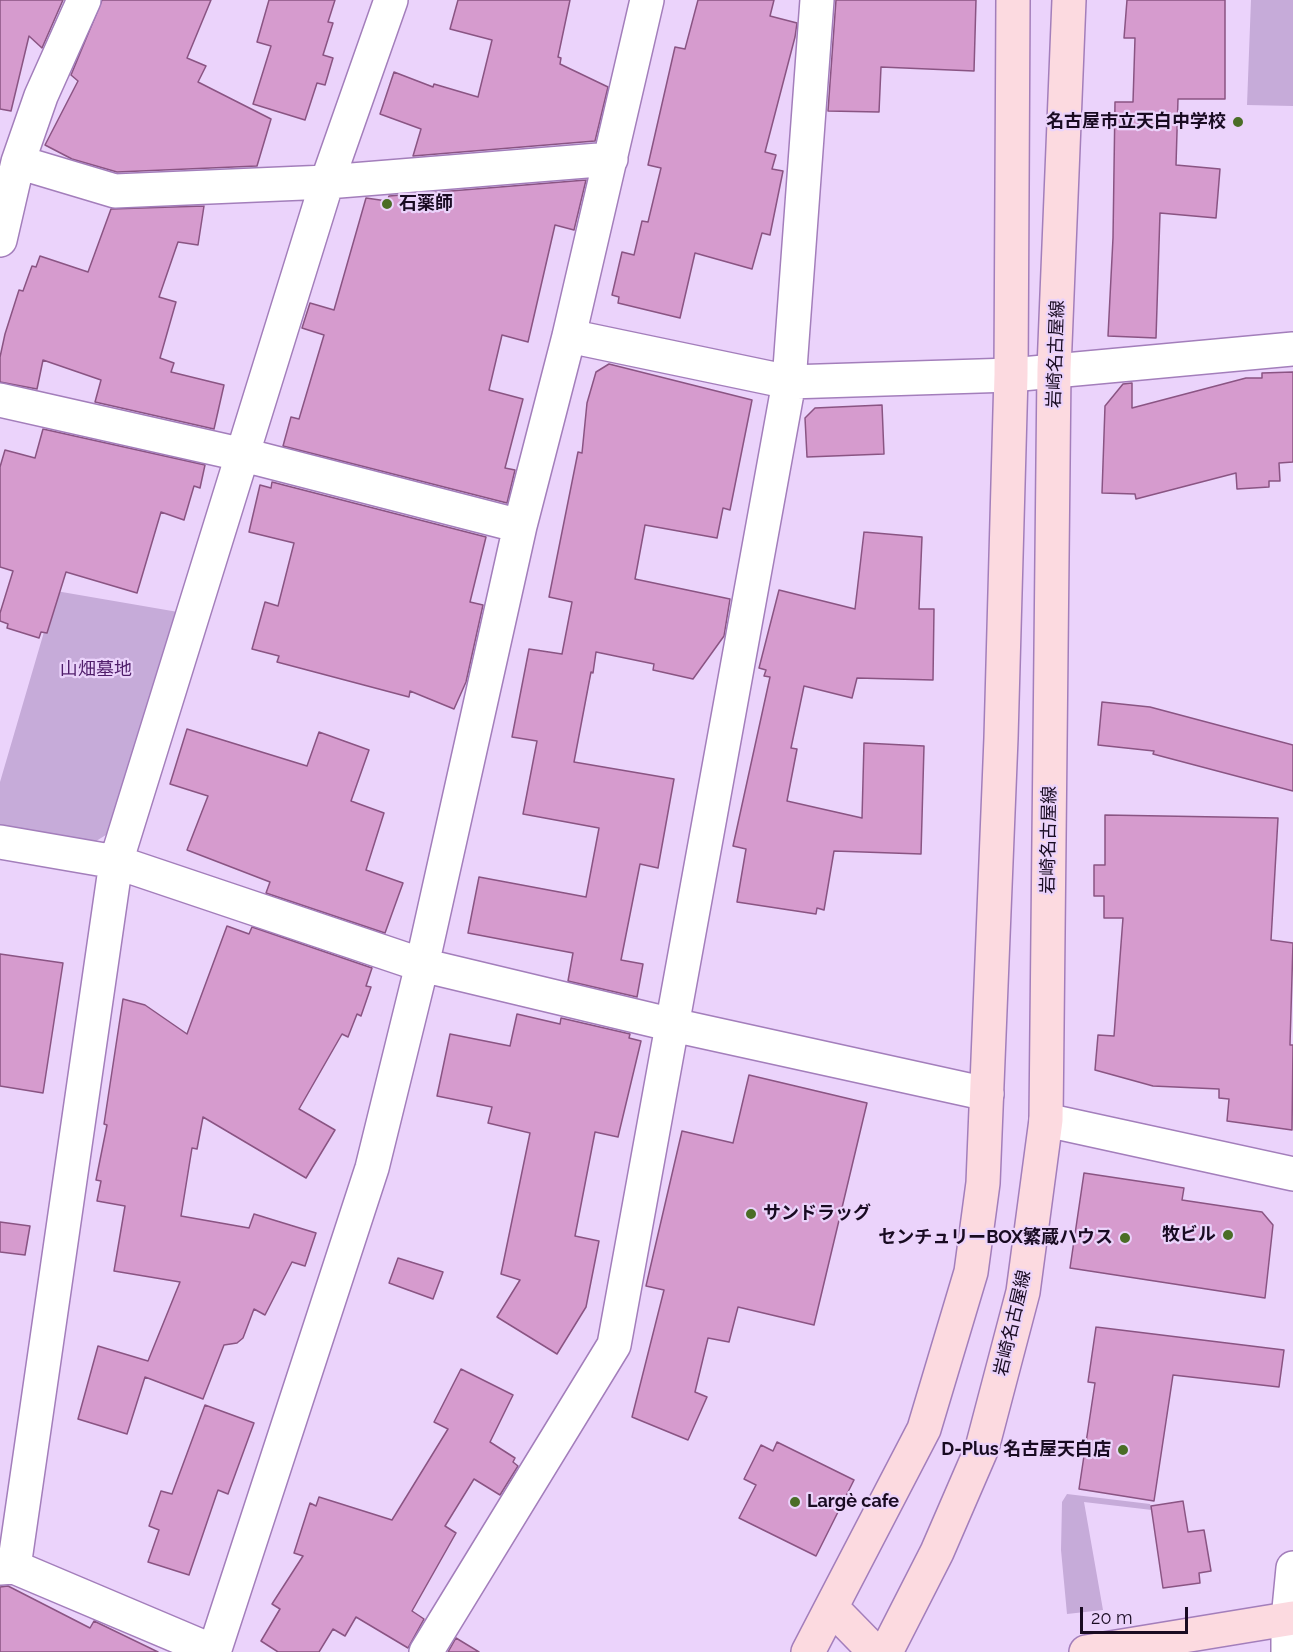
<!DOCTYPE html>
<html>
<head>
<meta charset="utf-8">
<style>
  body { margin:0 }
  #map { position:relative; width:1293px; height:1652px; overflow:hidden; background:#ebd3fb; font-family:Raleway,sans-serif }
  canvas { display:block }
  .scale { position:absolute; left:1080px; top:1607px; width:108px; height:27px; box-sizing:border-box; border:3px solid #190b22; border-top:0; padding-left:8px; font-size:18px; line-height:21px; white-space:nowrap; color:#190b22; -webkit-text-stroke:4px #ebd3fb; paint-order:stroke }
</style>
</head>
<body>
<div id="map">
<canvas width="1293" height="1652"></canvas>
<div class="scale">20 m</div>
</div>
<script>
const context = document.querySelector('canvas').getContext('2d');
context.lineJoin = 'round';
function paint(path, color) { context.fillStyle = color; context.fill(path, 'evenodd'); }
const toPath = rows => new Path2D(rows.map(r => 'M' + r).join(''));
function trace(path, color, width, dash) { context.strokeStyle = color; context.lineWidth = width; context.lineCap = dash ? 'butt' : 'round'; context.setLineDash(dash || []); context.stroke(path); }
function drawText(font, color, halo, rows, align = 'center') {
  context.font = font + ' Raleway,"Noto Sans JP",sans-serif'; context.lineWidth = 4.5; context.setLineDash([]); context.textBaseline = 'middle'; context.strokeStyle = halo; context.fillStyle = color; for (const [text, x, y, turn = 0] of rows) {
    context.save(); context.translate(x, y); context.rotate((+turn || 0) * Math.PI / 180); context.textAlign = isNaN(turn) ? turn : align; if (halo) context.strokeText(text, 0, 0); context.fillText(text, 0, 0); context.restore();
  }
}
paint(toPath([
  [1251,0,1293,0,1293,106,1247,105],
  [56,591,178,612,109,833,93,843,0,828,0,782],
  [1067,1494,1150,1504,1152,1510,1084,1502,1103,1610,1067,1614,1061,1550,1062,1502]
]), '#c6abd9');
const building = toPath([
  [0,0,63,0,42,48,29,36,11,111,0,109,0,0],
  [102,0,211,0,187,58,206,66,198,82,271,119,257,166,117,172,72,159,45,145,78,81,71,75,102,0],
  [269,0,335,0,328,22,333,23,323,55,333,58,325,85,317,83,305,120,253,104,271,46,257,42,269,0],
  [458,0,570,0,558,57,561,58,560,64,608,87,595,141,413,156,421,129,380,114,394,72,433,87,434,84,478,97,492,40,450,29,458,0],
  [698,0,774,0,770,16,797,23,795,37,765,152,776,155,772,169,783,171,770,235,762,233,752,269,695,253,680,318,618,303,619,297,612,295,622,252,634,255,642,221,648,222,661,168,648,165,675,47,685,49,698,0],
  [836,0,976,0,974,71,881,67,879,112,828,111,836,0],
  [1127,0,1225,0,1225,99,1178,99,1176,165,1220,169,1216,218,1160,213,1156,338,1108,336,1113,238,1115,102,1133,102,1135,38,1124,38,1127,0],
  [586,180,574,230,555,225,528,342,502,335,489,390,523,399,505,468,515,470,507,503,283,446,291,417,299,419,324,335,302,328,310,303,334,310,366,198,387,201,389,196,586,180],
  [204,206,198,245,178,242,159,297,176,302,160,358,174,363,171,372,224,385,214,429,95,402,101,380,43,360,37,389,0,382,0,357,5,334,19,290,23,291,32,266,36,267,40,256,88,272,111,209,204,206],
  [609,364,752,400,730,510,723,508,717,538,645,525,635,579,730,599,724,636,693,679,653,670,654,664,596,652,593,673,591,672,574,762,674,779,658,868,640,864,621,960,643,964,637,997,568,981,573,953,468,933,479,877,586,897,599,828,523,814,537,741,512,737,529,649,562,654,572,602,549,597,578,452,582,453,587,403,596,372,609,364],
  [1293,372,1293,462,1279,463,1280,481,1269,481,1269,487,1237,489,1236,473,1136,499,1135,494,1102,493,1105,406,1123,384,1132,383,1132,408,1246,378,1262,378,1262,373,1293,372],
  [882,405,884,454,807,457,805,418,815,408,882,405],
  [43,429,205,465,200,488,194,486,184,520,161,512,137,593,66,572,47,633,41,632,39,638,7,628,8,624,0,621,0,613,13,571,0,567,0,467,5,450,35,458,43,429],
  [272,482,486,537,470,602,483,605,466,682,454,709,410,691,409,697,277,662,279,656,252,649,265,602,278,606,294,543,249,532,260,485,271,488,272,482],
  [864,532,922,537,919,609,934,609,933,680,857,678,852,698,804,686,791,748,797,749,787,801,862,818,864,743,924,746,921,854,834,851,824,910,817,908,816,914,737,902,746,849,733,846,770,677,764,676,766,670,759,668,779,590,855,609,864,532],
  [1102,702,1150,707,1293,745,1293,791,1153,754,1154,751,1098,745,1102,702],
  [187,729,307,766,319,732,369,750,351,801,384,813,366,870,403,883,385,933,266,893,270,882,187,850,208,796,170,784,187,729],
  [1105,815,1278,818,1271,940,1293,943,1290,1045,1293,1045,1292,1130,1227,1121,1229,1099,1219,1098,1219,1089,1153,1086,1095,1070,1098,1035,1114,1036,1123,918,1104,918,1104,896,1094,896,1094,865,1105,865,1105,815],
  [227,926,249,934,252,927,372,968,366,986,371,987,361,1016,357,1014,348,1037,342,1034,299,1109,335,1130,306,1178,203,1117,197,1149,192,1148,181,1216,249,1228,254,1214,316,1233,305,1266,292,1262,265,1315,254,1309,243,1338,237,1343,224,1345,203,1399,145,1377,127,1434,78,1419,98,1346,148,1361,180,1282,114,1271,125,1206,97,1201,101,1181,96,1180,107,1125,104,1124,123,999,145,1005,187,1034,227,926],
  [0,954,63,963,43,1093,0,1086,0,954],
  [517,1014,560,1024,561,1018,630,1034,629,1038,641,1041,618,1137,595,1132,575,1236,599,1241,586,1307,557,1354,497,1317,520,1280,501,1274,530,1133,488,1123,492,1107,437,1096,450,1034,510,1046,517,1014],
  [749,1075,867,1103,814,1325,738,1307,729,1342,708,1338,695,1392,707,1397,688,1440,632,1417,664,1290,646,1286,682,1131,733,1143,749,1075],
  [1084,1173,1184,1188,1182,1200,1262,1212,1273,1225,1265,1298,1070,1268,1084,1173],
  [0,1222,30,1226,25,1255,0,1252,0,1222],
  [398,1258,443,1272,433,1299,389,1283,398,1258],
  [1096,1327,1284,1350,1279,1387,1173,1375,1154,1501,1079,1489,1095,1383,1088,1382,1096,1327],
  [461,1369,513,1395,490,1442,515,1458,513,1462,518,1466,500,1495,474,1479,445,1526,456,1533,412,1611,424,1619,408,1648,356,1617,345,1636,333,1629,319,1652,278,1652,261,1641,280,1609,272,1604,303,1556,294,1553,310,1503,316,1506,319,1497,392,1520,448,1429,434,1422,461,1369],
  [205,1405,254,1423,228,1494,218,1490,189,1575,148,1562,159,1530,149,1526,161,1491,172,1494,205,1405],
  [777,1442,854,1480,816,1556,739,1518,756,1485,744,1479,761,1445,773,1451,777,1442],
  [1183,1501,1188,1532,1204,1530,1211,1571,1199,1573,1200,1583,1163,1588,1151,1506,1183,1501],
  [8,1586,90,1628,94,1621,158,1652,0,1652,0,1587,8,1586],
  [456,1638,479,1652,448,1652,456,1638]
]);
paint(building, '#d69bce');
trace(building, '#8a5483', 1.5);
const street = toPath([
  [18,162,115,191,327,182,611,159],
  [0,240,18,162,41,96,84,0],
  [569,336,789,382,1011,375,1293,349],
  [0,400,244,455,520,526],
  [0,842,116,862,422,965,673,1025,987,1094],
  [1046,1120,1293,1174],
  [14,1567,116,862,327,182,391,0],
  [0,1568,14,1567,215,1652],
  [214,1652,372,1168,422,965,520,526,569,336,647,0],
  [426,1652,614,1345,789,382,817,0],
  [1288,1652,1288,1619,1293,1568]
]);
const secondary = toPath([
  [832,1608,875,1652],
  [808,1652,924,1429,971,1272,983,1183,1001,738,1011,375,1013,0],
  [886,1652,937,1552,982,1448,1023,1292,1046,1120,1054,369,1069,0],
  [1086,1652,1293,1618]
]);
trace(street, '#a37ebb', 36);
trace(secondary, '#a37ebb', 36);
trace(street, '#fff', 33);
trace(secondary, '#fcdae0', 33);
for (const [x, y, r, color] of [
  [1238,122,6,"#4a6d26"],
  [387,204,6,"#4a6d26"],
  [751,1214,6,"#4a6d26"],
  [1228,1235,6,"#4a6d26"],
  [1125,1238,6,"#4a6d26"],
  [1123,1450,6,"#4a6d26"],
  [795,1502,6,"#4a6d26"]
]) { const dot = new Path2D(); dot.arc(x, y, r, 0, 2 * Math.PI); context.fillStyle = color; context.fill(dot); trace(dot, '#ebd3fb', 2); }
drawText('bold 18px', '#190b22', '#ebd3fb', [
  ["名古屋市立天白中学校",1226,122],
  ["石薬師",399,204,"left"],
  ["サンドラッグ",763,1214,"left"],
  ["牧ビル",1216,1235],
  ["センチュリーBOX繁蔵ハウス",1113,1238],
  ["D-Plus 名古屋天白店",1111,1450],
  ["Largè cafe",807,1502,"left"]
], 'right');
drawText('18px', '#190b22', '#ebd3fb', [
  ["岩崎名古屋線",1056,354,-88],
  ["岩崎名古屋線",1049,840,-89],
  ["岩崎名古屋線",1013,1323,-77]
]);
drawText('18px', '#4f1d6a', '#ebd3fb', [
  ["山畑墓地",96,670]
]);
</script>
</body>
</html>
